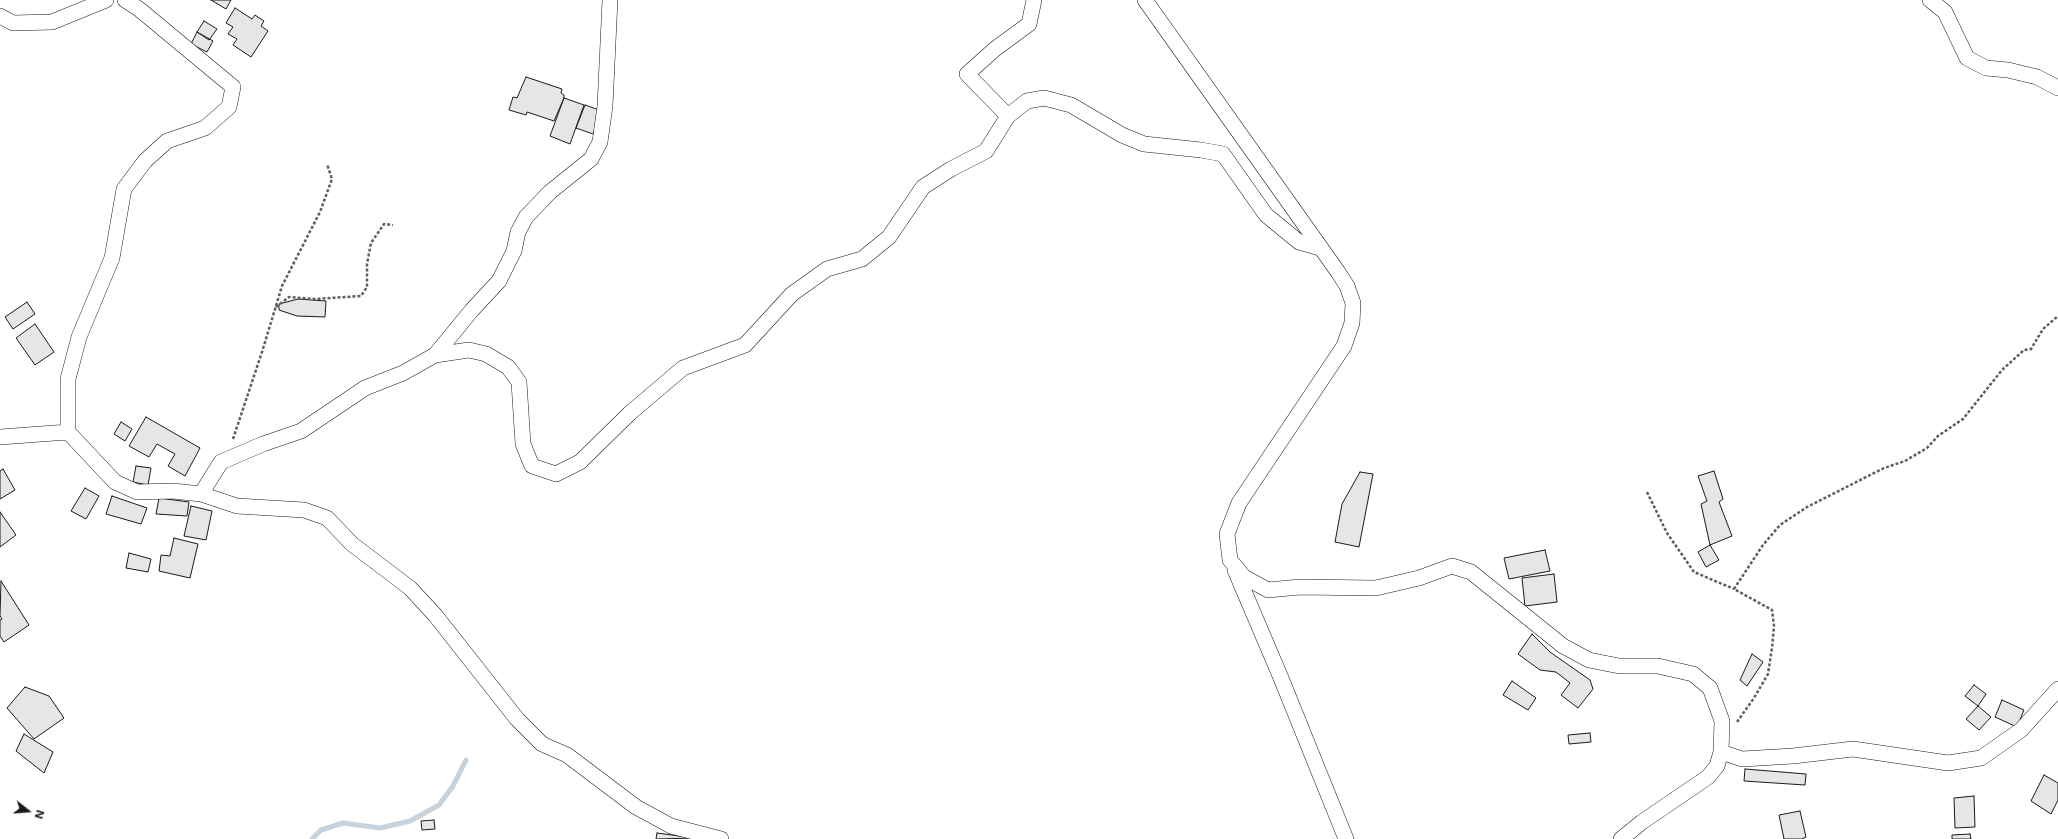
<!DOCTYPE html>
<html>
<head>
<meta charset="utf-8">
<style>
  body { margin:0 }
  #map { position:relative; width:2058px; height:839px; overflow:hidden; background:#fff; font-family:Inter,sans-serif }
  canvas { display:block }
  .north { position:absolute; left:8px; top:791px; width:40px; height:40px; -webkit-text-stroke:3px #fff; paint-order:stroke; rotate:107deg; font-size:11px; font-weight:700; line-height:16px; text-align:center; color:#1a1a1a }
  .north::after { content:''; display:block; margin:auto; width:14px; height:18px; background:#1a1a1a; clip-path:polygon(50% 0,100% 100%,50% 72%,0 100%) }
</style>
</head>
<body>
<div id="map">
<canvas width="2058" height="839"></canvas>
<div class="north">N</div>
</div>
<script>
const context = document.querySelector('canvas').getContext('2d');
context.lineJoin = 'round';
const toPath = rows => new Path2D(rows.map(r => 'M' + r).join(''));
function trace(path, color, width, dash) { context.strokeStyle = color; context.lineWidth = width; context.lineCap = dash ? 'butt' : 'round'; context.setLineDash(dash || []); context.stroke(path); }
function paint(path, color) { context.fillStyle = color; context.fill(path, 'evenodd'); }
trace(toPath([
  [312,839,321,830,343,823,380,828,410,821,439,805,453,786,466,760]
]), '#c6d2dc', 5);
const building = toPath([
  [211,0,231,0,226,9,211,0],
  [235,8,252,19,255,15,264,21,261,26,268,31,251,57,233,45,237,39,228,34,233,27,226,23,235,8],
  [204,21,217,29,209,40,197,32,204,21],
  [197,32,213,41,207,52,191,44,197,32],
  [526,77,562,89,561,93,564,95,564,98,554,121,527,112,526,115,509,110,513,97,517,98,526,77],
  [564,98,584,105,570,144,550,136,564,98],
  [585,105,602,111,593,134,576,128,585,105],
  [298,299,326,301,325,317,297,316,279,310,279,304,298,299],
  [27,302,35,314,13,329,5,317,27,302],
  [35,324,54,352,35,365,16,338,35,324],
  [146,417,200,448,185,476,168,466,175,454,157,444,149,457,129,446,146,417],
  [121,422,132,429,125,441,114,434,121,422],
  [136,466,151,468,148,485,133,482,136,466],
  [3,469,15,490,0,499,0,471,3,469],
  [1714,471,1723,499,1719,502,1732,536,1710,545,1701,504,1707,501,1698,476,1714,471],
  [1360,472,1373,474,1359,547,1335,542,1342,504,1360,472],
  [85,488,99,496,86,519,71,511,85,488],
  [112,496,147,508,141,524,106,514,112,496],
  [159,498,189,502,187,516,156,514,159,498],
  [191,506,212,511,206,540,184,536,191,506],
  [0,512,16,535,0,547,0,512],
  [174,538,198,544,190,578,159,571,161,555,170,556,174,538],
  [1710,545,1719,560,1706,567,1698,552,1710,545],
  [1545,550,1550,571,1509,579,1504,558,1545,550],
  [129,553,151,559,148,572,126,568,129,553],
  [1554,574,1557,602,1525,606,1522,578,1554,574],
  [1,581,29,625,4,642,0,636,0,620,2,619,0,616,1,581],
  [1532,634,1550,652,1590,680,1593,689,1578,708,1561,695,1570,683,1556,672,1540,670,1518,654,1532,634],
  [1752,654,1763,662,1747,686,1740,680,1752,654],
  [1512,681,1536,698,1528,710,1503,695,1512,681],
  [1974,685,1986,694,1978,706,1965,696,1974,685],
  [25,687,49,696,64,718,34,739,7,708,25,687],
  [2002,700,2024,710,2017,727,1995,717,2002,700],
  [1978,706,1991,717,1979,730,1966,719,1978,706],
  [1590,733,1591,742,1569,744,1568,735,1590,733],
  [24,734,53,752,44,773,16,751,24,734],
  [1745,769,1806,774,1805,785,1744,781,1745,769],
  [2044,775,2058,783,2058,800,2051,814,2031,801,2044,775],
  [1974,796,1975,827,1955,828,1954,798,1974,796],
  [1800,811,1806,837,1802,839,1784,839,1779,815,1800,811],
  [434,820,435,829,422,830,421,821,434,820],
  [657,833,694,838,656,839,657,833],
  [1970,834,1971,839,1952,839,1952,835,1970,834]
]);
paint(building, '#e6e6e6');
trace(building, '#1a1a1a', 1);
const minor = toPath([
  [125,0,139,9,233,87,229,107,205,128,167,141,145,161,124,189,112,258,79,337,68,379,68,432,115,482,137,492,173,491,201,494,237,506,304,510,327,518,352,544,410,588,435,615,517,719,542,744,567,755,636,807,671,826,721,839],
  [1145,0,1338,272,1347,286,1353,303,1352,323,1344,346,1239,503,1227,534,1230,560,1244,577,1268,590,1300,587,1376,588,1419,578,1452,566,1471,572,1563,646,1589,660,1619,666,1658,666,1693,674,1710,688,1722,721,1721,752,1717,766,1708,777,1642,822,1621,839],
  [1930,0,1945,12,1967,58,1986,68,2008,70,2037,77,2058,88],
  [0,16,13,23,52,22,106,0],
  [1008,116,967,74,995,49,1029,24,1034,0],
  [435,355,472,310,499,281,514,251,518,232,526,217,550,192,591,159,600,142,605,106,610,0],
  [0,437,68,432],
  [201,494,221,462,263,444,301,431,365,388,403,373,435,355,469,350,486,354,508,367,519,382,523,444,532,466,556,474,580,462,630,413,683,368,745,345,792,294,827,269,862,259,889,237,923,187,951,169,986,151,1008,116,1027,101,1044,98,1071,105,1122,135,1144,144,1201,150,1223,154,1266,215,1299,242,1320,248],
  [1235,570,1281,678,1346,839],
  [1721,752,1742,759,1793,756,1853,749,1948,763,1981,758,2021,730,2058,689]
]);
trace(minor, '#1a1a1a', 16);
trace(toPath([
  [276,307,289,297,315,299,361,296,367,287,367,264,371,243,384,224,393,225],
  [233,439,262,352,282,286,320,212,332,179,327,164],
  [1647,492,1667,533,1694,572,1734,589],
  [1737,722,1754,698,1768,674,1772,648,1774,626,1772,610,1734,589,1763,545,1780,525,1807,507,1884,468,1905,461,1927,448,1938,436,1963,419,2002,370,2024,350,2031,349,2043,329,2058,316]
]), '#5f5f5f', 2.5, [3, 2]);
trace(minor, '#fff', 15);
</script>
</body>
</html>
